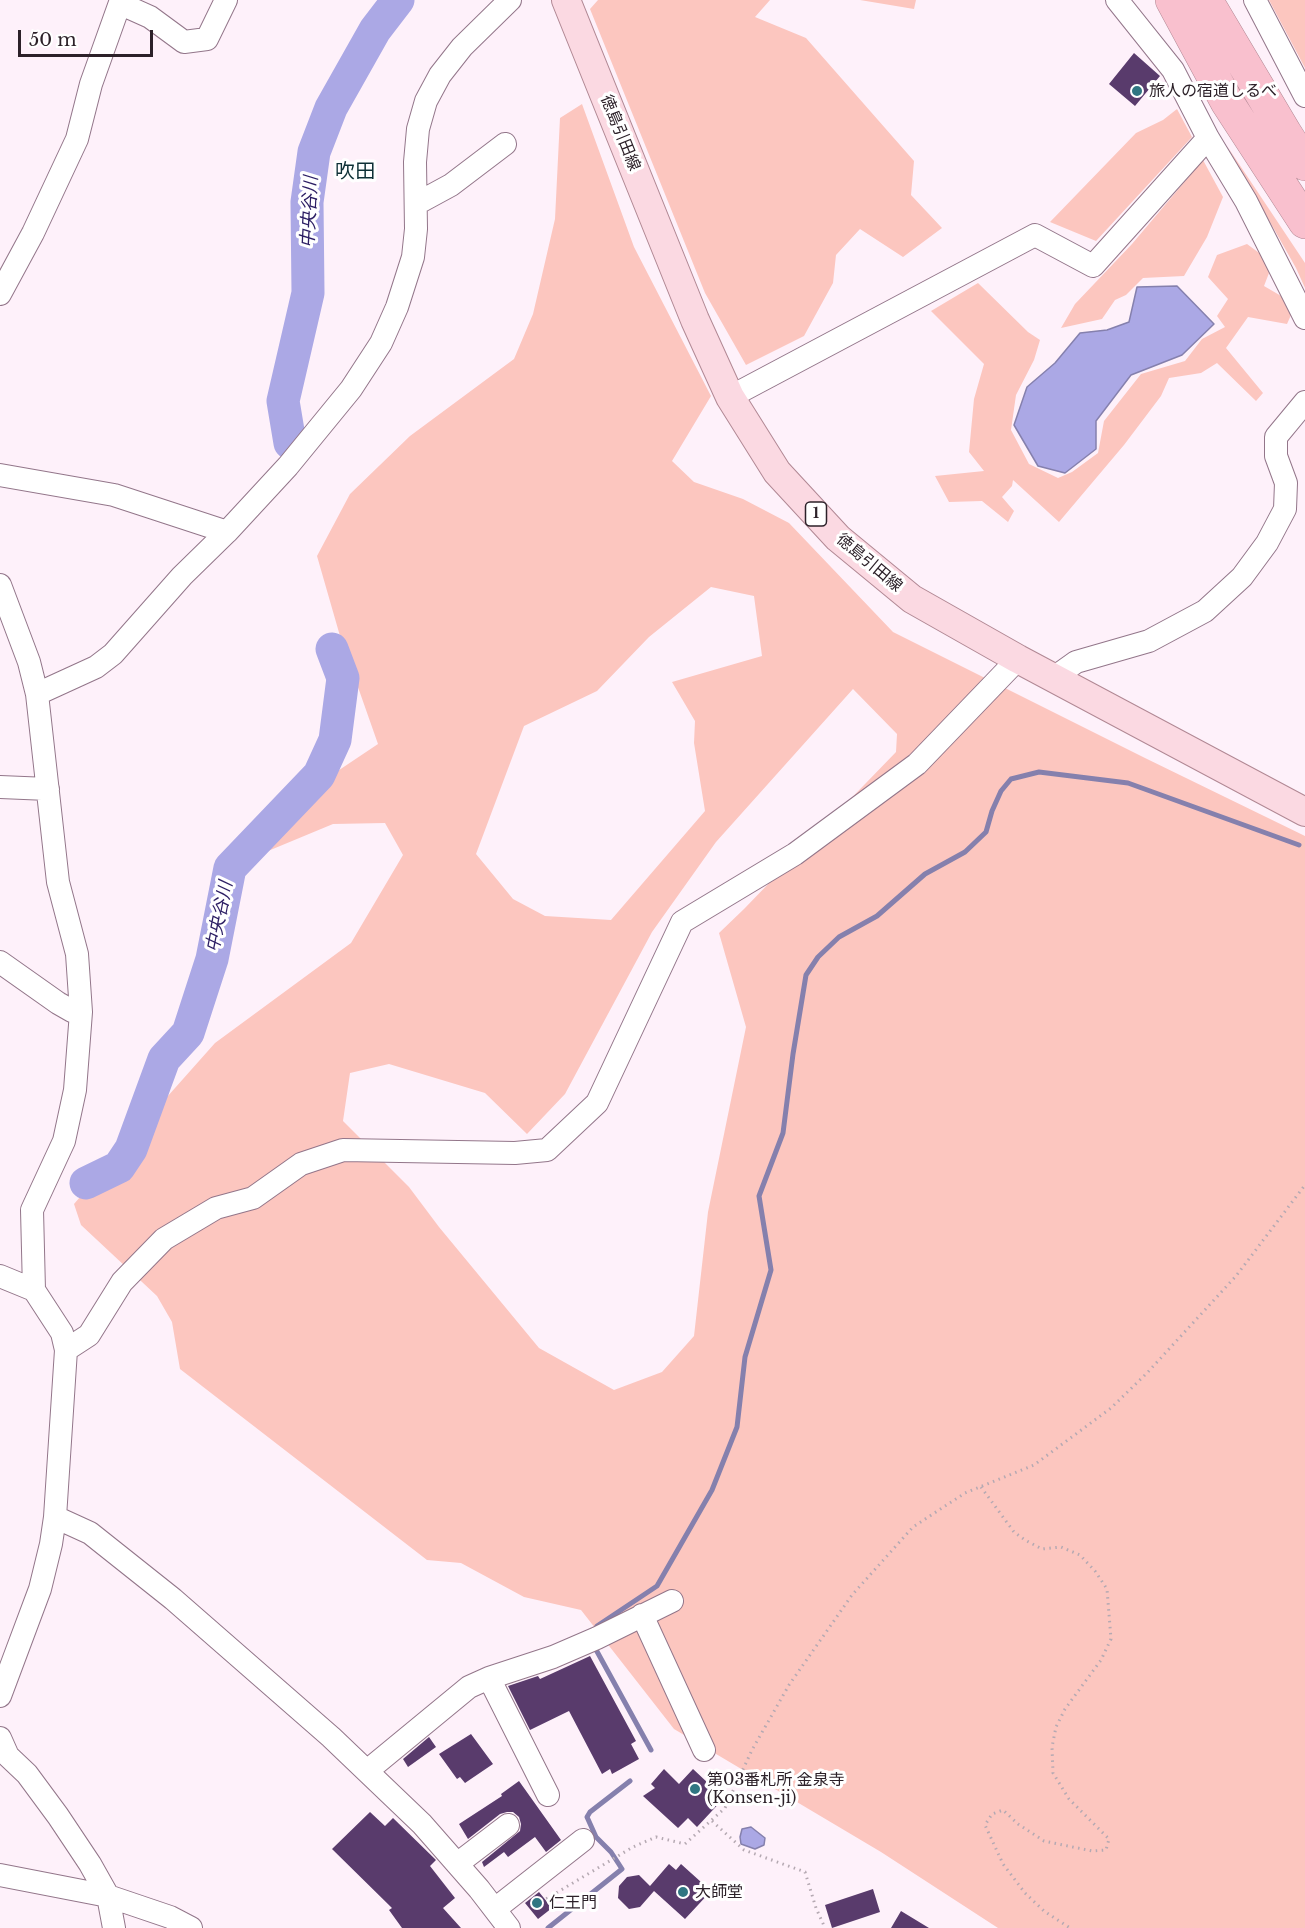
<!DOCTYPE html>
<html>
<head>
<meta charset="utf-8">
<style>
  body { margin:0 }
  #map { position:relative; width:1305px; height:1928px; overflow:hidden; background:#fef1fa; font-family:"Libre Baskerville",serif }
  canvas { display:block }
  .scale { position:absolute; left:18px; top:30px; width:135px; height:27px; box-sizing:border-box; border:3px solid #2c2129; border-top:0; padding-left:8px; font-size:18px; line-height:21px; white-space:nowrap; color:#2c2129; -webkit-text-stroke:4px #fff; paint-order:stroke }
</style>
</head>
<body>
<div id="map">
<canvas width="1305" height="1928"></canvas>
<div class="scale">50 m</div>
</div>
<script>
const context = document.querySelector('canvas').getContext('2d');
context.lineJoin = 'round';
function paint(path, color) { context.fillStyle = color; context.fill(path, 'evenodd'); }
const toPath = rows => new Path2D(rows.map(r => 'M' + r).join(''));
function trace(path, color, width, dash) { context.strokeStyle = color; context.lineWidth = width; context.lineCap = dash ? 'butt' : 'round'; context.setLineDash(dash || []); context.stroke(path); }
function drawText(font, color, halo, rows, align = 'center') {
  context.font = font + ' "Libre Baskerville","Noto Sans JP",serif'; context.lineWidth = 6; context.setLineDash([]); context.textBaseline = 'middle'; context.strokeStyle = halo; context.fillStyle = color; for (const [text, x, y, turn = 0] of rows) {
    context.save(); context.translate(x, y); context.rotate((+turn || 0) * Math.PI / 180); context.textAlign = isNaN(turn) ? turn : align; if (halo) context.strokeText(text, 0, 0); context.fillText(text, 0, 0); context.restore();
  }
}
paint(toPath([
  [598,0,770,0,755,17,806,38,914,161,911,195,942,228,903,257,860,229,836,255,833,283,804,336,746,365,705,293,590,9],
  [860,0,916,0,914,9],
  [1269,0,1305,0,1305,68],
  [582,104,634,247,711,396,672,461,694,482,743,499,789,523,893,632,1145,758,1305,836,1305,1928,998,1928,881,1852,674,1729,581,1610,524,1597,461,1563,427,1560,180,1369,172,1322,157,1296,81,1225,74,1204,143,1124,215,1043,351,943,403,855,385,823,333,824,268,851,257,825,378,744,340,636,317,556,350,494,410,436,514,359,533,314,555,219,560,118],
  [711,587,754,596,762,656,672,682,695,721,694,743,705,811,611,920,545,916,513,899,476,854,524,726,597,691,649,637],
  [853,689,897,734,896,752,744,909,719,933,746,1027,708,1212,694,1336,662,1372,614,1390,539,1348,439,1227,409,1187,343,1121,350,1073,389,1064,485,1093,527,1134,565,1094,652,932,716,842],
  [1177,109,1192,137,1096,241,1050,222,1136,133,1163,120],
  [1227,146,1305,263,1305,288,1296,268],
  [1203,160,1223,197,1207,237,1184,276,1143,278,1126,295,1115,300,1102,319,1061,328,1075,304,1132,244],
  [1247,244,1266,258,1269,273,1264,286,1288,300,1291,315,1287,324,1248,317,1226,348,1263,393,1256,401,1217,363,1201,373,1169,378,1161,396,1124,445,1059,522,1013,480,1012,486,1002,497,1014,511,1008,522,982,501,949,502,935,476,984,471,969,452,974,399,984,364,931,311,978,283,1028,332,1040,340,1034,360,1016,395,1011,430,1029,464,1058,478,1072,472,1098,453,1104,421,1141,374,1185,361,1202,339,1225,327,1217,316,1228,299,1208,277,1217,255]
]), '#fcc6bf');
const water = toPath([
  [1177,286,1214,324,1182,355,1131,375,1096,421,1096,449,1065,473,1038,466,1014,425,1027,387,1055,363,1080,333,1107,330,1129,322,1137,287,1177,286],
  [751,1827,765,1838,764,1845,755,1849,741,1844,740,1837,742,1829,751,1827]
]);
paint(water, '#aba8e5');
trace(water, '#8580ad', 1.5);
trace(toPath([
  [597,1626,657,1586,712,1490,737,1427,745,1357,771,1270,759,1196,783,1133,793,1054,806,975,818,957,839,937,877,916,925,874,965,852,986,832,992,811,1001,791,1011,779,1039,772,1128,783,1299,845],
  [594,1646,651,1750],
  [548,1928,622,1869,611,1852,596,1837,587,1817,590,1812,630,1781]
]), '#8580ad', 5);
trace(toPath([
  [290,443,283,401,308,293,307,202,314,152,331,108,375,30,398,0],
  [86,1183,119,1167,131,1149,164,1059,188,1033,212,959,230,868,319,775,335,740,343,678,332,649]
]), '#aba8e5', 33);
paint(toPath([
  [1134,53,1160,76,1135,106,1109,84],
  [590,1656,636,1741,631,1744,639,1759,612,1774,610,1769,602,1774,569,1711,530,1730,508,1686,538,1676,540,1679],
  [471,1734,493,1764,465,1783,460,1777,457,1779,439,1754],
  [429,1737,436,1747,408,1767,403,1759],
  [664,1769,679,1784,693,1769,724,1798,697,1827,688,1818,678,1828,643,1796,655,1788,651,1784],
  [519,1781,561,1840,546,1852,535,1837,508,1857,504,1852,484,1867,482,1862,520,1831,521,1824,519,1817,513,1812,507,1812,500,1814,468,1839,459,1824,502,1796,501,1794],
  [370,1812,385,1826,393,1818,436,1860,430,1866,455,1898,443,1908,461,1928,402,1928,389,1910,392,1908,332,1849],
  [669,1864,676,1870,681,1864,711,1891,685,1919,654,1891,640,1907,629,1909,618,1898,619,1886,627,1877,639,1875,650,1886],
  [873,1889,880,1912,832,1928,825,1905],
  [539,1892,552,1908,538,1919,525,1903],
  [901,1911,929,1928,891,1928]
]), '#593b6c');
const minor = toPath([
  [1117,0,1173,70,1208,138,1246,201,1305,318],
  [1255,0,1305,96],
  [121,4,150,17,184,42,207,39,226,0],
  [416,204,451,185,505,144],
  [0,294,33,233,77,139,91,84,121,0],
  [730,397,1035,235,1093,266,1208,138],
  [0,475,114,495,227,532],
  [0,585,29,662,37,694,58,882,77,954,81,1012,75,1090,64,1141,32,1210,34,1290],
  [1055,677,1076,662,1149,641,1205,611,1242,577,1267,543,1285,509,1286,483,1276,456,1276,437,1305,402],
  [37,694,96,667,113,654,182,576,227,532,288,466,351,389,381,343,397,307,413,257,416,229,415,162,418,129,426,101,440,75,462,47,510,0],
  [0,787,48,789],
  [0,962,58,1003,72,1011,81,1012],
  [0,1276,34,1290,62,1333,66,1350],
  [55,1517,90,1533,173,1599,331,1737,422,1824,479,1889,509,1928],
  [642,1615,704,1750],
  [489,1678,548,1795],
  [0,1696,40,1589,51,1544,55,1517,66,1350,89,1335,122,1282,164,1239,216,1208,253,1198,301,1164,343,1150,515,1153,547,1150,597,1103,682,922,795,854,917,764,1018,659],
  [0,1738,8,1756,27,1774,58,1816,90,1864,108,1896,114,1928],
  [367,1771,469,1687,489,1678,553,1657,597,1638,672,1601],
  [457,1864,508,1825],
  [0,1875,108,1896,170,1917,191,1928],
  [495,1909,583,1840]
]);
const major = toPath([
  [566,0,695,320,730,397,777,472,838,538,912,599,1018,659,1305,812]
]);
const highway = toPath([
  [1172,0,1227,102,1305,222],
  [1206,0,1285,133,1305,164]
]);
trace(minor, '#93768a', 24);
trace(major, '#b18894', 30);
trace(highway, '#b18894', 34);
trace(toPath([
  [981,1487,1014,1532,1025,1540,1042,1549,1061,1547,1080,1555,1095,1571,1107,1589,1111,1639,1101,1660,1065,1709,1056,1727,1052,1747,1053,1773,1069,1799,1109,1839,1106,1850,1092,1851,1044,1841,1018,1824,1003,1810,992,1814,985,1825,1003,1864,1025,1893,1044,1911,1070,1928],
  [712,1821,744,1850,805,1872,816,1908,825,1928],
  [536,1905,633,1847,656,1837,685,1844,725,1808,752,1750,789,1685,852,1595,913,1527,965,1493,1034,1465,1111,1408,1147,1373,1236,1276,1305,1185]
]), '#b5a9b2', 3, [1.5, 4.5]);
trace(minor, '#fff', 22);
trace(major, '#fbd9e2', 28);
trace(highway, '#f9c0ce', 33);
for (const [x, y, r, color] of [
  [1137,91,6,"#307682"],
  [695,1789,6,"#307682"],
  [683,1892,6,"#307682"],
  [537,1903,6,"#307682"]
]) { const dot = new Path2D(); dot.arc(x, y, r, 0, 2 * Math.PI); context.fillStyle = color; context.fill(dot); trace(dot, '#fff', 2); }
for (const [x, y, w] of [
  [816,514,21]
]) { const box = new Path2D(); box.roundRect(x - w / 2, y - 12, w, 24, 4.5); context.fillStyle = '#fff'; context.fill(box); trace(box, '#2c2129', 1.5); }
drawText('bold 15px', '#2c2129', null, [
  ["1",816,514]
]);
drawText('16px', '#2c2129', '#fff', [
  ["旅人の宿道しるべ",1149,91],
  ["第03番札所 金泉寺",707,1780],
  ["(Konsen-ji)",707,1798],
  ["大師堂",695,1892],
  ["仁王門",549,1903]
], 'left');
drawText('16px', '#2c2129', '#fff', [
  ["徳島引田線",620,133,68],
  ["徳島引田線",869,563,40]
]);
drawText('italic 18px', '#2b1d63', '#fff', [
  ["中央谷川",310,212,-87],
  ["中央谷川",220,917,-79]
]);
drawText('20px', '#0e3036', '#fff', [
  ["吹田",355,172]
]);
</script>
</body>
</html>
